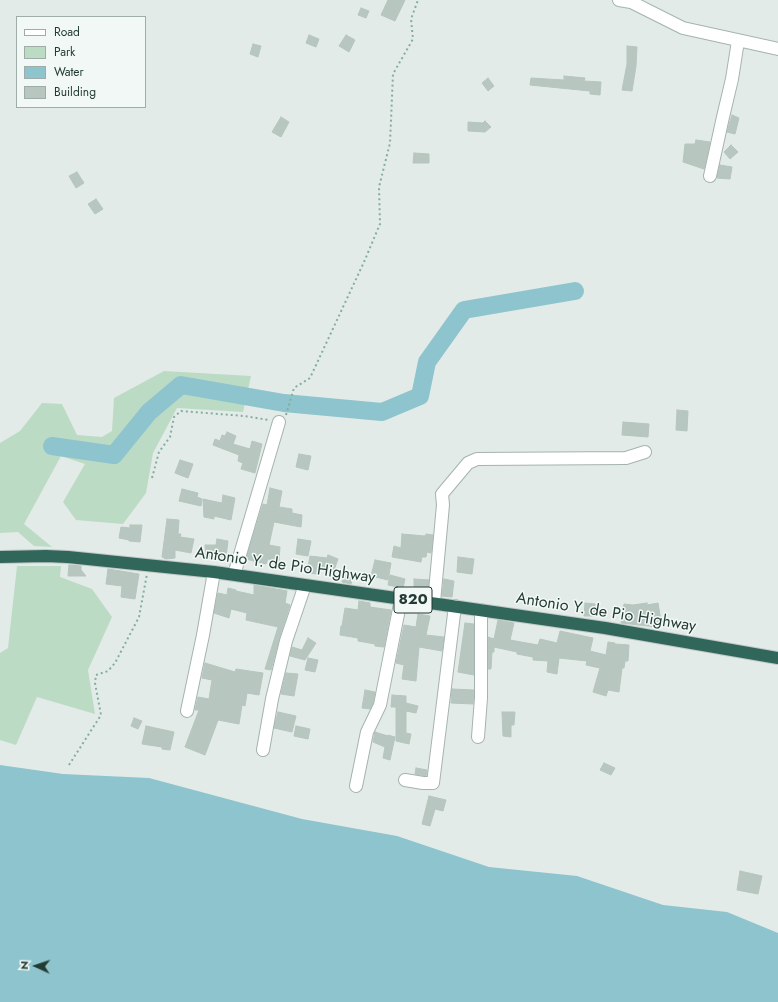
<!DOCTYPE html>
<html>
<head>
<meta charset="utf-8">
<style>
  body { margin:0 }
  #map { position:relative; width:778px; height:1002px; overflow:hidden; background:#e2ebe7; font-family:Jost,sans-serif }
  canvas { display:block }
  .legend { position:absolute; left:16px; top:16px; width:130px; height:92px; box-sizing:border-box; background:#f2f8f5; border:1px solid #9faca8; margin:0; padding:5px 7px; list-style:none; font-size:12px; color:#233b35 }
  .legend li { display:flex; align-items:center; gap:8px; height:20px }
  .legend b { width:20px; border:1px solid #9faca8 }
  .north { position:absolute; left:16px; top:946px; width:40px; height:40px; -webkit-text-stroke:3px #f2f8f5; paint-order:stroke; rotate:273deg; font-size:11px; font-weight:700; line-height:16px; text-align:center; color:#233b35 }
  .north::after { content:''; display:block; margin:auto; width:14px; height:18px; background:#233b35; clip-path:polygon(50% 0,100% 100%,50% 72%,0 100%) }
</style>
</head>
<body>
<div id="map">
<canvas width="778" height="1002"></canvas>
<ul class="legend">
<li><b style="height:5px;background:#fff"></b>Road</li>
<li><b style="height:11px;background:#bcdbc4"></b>Park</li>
<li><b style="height:11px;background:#8dc4cd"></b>Water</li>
<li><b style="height:11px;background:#b8c6c0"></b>Building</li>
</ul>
<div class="north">N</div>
</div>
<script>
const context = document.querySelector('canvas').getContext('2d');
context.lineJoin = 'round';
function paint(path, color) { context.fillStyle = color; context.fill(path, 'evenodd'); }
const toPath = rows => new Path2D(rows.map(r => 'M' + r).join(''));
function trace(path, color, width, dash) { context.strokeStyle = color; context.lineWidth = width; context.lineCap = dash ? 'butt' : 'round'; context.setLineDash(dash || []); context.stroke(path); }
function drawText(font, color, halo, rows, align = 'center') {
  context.font = font + ' Jost,sans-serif'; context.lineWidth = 3; context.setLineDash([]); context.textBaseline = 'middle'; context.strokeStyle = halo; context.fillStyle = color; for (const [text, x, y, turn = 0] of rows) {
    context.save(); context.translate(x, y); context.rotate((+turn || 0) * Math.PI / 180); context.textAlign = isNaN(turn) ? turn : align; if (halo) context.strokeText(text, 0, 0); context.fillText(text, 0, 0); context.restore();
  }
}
paint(toPath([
  [164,371,251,376,243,412,177,408,153,453,146,493,123,524,76,520,63,502,85,464,61,456,24,524,52,547,34,546,18,532,0,533,0,443,20,431,42,403,62,404,77,435,102,437,112,431,114,398],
  [17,566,61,566,60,577,92,589,112,617,88,670,95,714,37,697,16,745,0,740,0,653,8,648]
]), '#bcdbc4');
paint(toPath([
  [0,765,63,774,149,778,302,819,397,836,489,867,577,876,663,905,727,912,778,933,778,1002,0,1002]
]), '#8dc4cd');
trace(toPath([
  [52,446,114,455,149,412,181,385,284,403,382,412,420,396,427,362,464,310,575,291]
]), '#8dc4cd', 18);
const building = toPath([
  [388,0,405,0,395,21,381,15,388,0],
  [361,8,369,11,366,18,358,15,361,8],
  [309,35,319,39,316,47,306,43,309,35],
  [346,35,355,40,349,52,339,46,346,35],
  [253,44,261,46,258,57,250,54,253,44],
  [627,46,637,47,636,66,632,91,622,90,627,64,627,46],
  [564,76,585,78,584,81,601,82,600,95,590,94,590,91,530,85,531,78,564,80,564,76],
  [488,78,494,86,488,91,482,83,488,78],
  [732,115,739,118,735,134,727,132,732,115],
  [281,117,289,122,281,137,272,132,281,117],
  [485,121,491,127,485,132,468,131,468,122,483,123,485,121],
  [696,140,710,142,704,169,683,162,685,144,695,144,696,140],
  [731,145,738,152,730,159,724,152,731,145],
  [414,153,429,154,429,163,413,163,414,153],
  [720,165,732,167,730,179,717,178,720,165],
  [77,172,84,183,76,188,69,176,77,172],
  [96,199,103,209,95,214,88,204,96,199],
  [677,410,688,411,687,431,676,430,677,410],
  [623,422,649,424,648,437,622,435,623,422],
  [227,432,236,436,233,444,250,449,252,441,262,444,255,473,241,469,243,463,238,461,239,455,213,445,215,439,220,441,222,435,225,436,227,432],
  [299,454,311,456,308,470,296,467,299,454],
  [180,460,193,464,188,478,175,473,180,460],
  [270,488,282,491,279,507,292,509,292,513,302,515,301,527,274,522,269,545,280,547,279,561,268,559,266,564,246,559,263,504,267,505,270,488],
  [182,489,198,493,197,497,202,499,201,506,179,501,182,489],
  [223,495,235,498,231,520,214,516,214,519,204,517,203,499,222,503,223,495],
  [167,519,179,520,178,534,181,534,180,537,194,539,191,553,175,550,175,558,166,559,162,557,167,519],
  [130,525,142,525,140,542,129,541,129,540,119,538,121,527,130,528,130,525],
  [402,534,425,536,426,534,433,535,431,553,427,552,426,557,422,557,421,562,392,557,394,546,401,548,402,534],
  [217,539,228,541,226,557,214,555,214,558,206,558,205,545,216,545,217,539],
  [298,539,311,541,308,556,296,554,298,539],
  [328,555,338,559,333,573,319,567,318,574,307,573,310,556,327,558,328,555],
  [458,557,474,559,472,574,457,572,458,557],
  [375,560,391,563,388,580,371,576,375,560],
  [69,565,81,566,81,570,86,576,68,576,69,565],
  [108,569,139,574,135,599,121,597,122,586,106,584,108,569],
  [344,571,354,573,351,584,342,582,344,571],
  [390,575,405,579,403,588,388,585,390,575],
  [414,579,429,580,427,594,422,593,423,588,414,587,414,579],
  [444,579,454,581,452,597,442,596,444,579],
  [254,585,287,591,285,603,290,605,279,639,271,670,265,669,278,627,246,620,247,613,231,609,229,618,214,613,218,593,227,595,228,588,236,590,236,591,254,595,254,585],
  [359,601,370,603,370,607,391,610,384,647,375,646,375,644,358,641,358,638,340,635,341,626,342,626,345,608,358,610,359,601],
  [585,603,595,604,595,616,584,616,585,603],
  [647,603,647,605,658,603,661,621,654,622,657,627,621,623,624,604,633,605,647,603],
  [418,614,430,616,426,635,444,637,442,651,419,647,416,681,402,679,404,665,396,663,404,625,416,627,418,614],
  [498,620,514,623,510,640,538,645,540,639,557,643,560,631,593,638,590,651,606,655,608,642,615,643,615,644,629,645,628,661,625,661,624,668,622,668,619,692,608,690,606,696,593,692,600,668,586,665,587,661,559,658,557,674,547,672,548,661,533,660,533,657,517,654,517,652,494,647,494,652,492,652,491,669,488,669,488,637,494,639,498,620],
  [465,623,474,624,474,675,458,672,465,623],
  [308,638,316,643,305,660,290,656,292,647,302,650,308,638],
  [308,658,318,660,315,672,305,670,308,658],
  [205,663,235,672,236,669,263,673,259,695,247,693,245,706,242,705,239,724,218,720,205,755,185,747,199,710,195,710,198,697,209,699,212,680,202,678,205,663],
  [286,673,298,674,294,696,281,694,286,673],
  [452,689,474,690,473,704,451,703,452,689],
  [365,690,375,692,373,703,370,709,362,708,365,690],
  [392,695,406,696,406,703,418,706,416,713,406,711,406,733,411,734,409,744,396,741,396,707,391,707,392,695],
  [278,712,296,716,292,732,274,728,278,712],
  [502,712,515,712,514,725,511,725,511,737,503,736,502,712],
  [134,718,142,721,138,729,131,726,134,718],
  [146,726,174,732,170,750,162,749,162,747,142,744,146,726],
  [296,726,310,729,308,739,294,736,296,726],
  [375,732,388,736,388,735,395,737,390,760,383,758,385,747,373,742,375,732],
  [604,763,615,768,611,775,600,770,604,763],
  [416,768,427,770,426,776,415,774,416,768],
  [429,796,446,800,443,811,435,809,430,826,422,824,429,796],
  [740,871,762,876,758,894,737,890,740,871]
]);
paint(building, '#b8c6c0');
trace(building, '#b5c5be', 1);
const minor = toPath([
  [619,0,631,2,683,28,778,49],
  [710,176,723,117,732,79,738,41],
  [234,575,279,422],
  [434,602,443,505,442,494,468,463,477,459,626,458,645,452],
  [187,711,203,635,214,572],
  [478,737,481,698,481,610],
  [263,750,272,699,286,641,305,585],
  [405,780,423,783,433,783,455,606],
  [356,786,367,732,380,705,401,599]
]);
const highway = toPath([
  [0,557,46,556,68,557,214,572,605,628,778,658]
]);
trace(minor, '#a5b3ae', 14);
trace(highway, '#c1c8c6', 14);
trace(toPath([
  [286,415,294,388,310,378,364,262,380,224,379,187,390,143,393,74,413,39,411,19,418,0],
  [152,478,159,452,170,437,174,417,181,411,244,416,269,420],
  [69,765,101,715,95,683,96,675,108,671,115,663,139,617,147,574]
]), '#84ada0', 2, [2, 3]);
trace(minor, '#fff', 12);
trace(highway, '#31665a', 12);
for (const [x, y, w] of [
  [413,600,38]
]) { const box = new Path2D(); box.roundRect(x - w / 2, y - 13, w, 26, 3); context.fillStyle = '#f2f8f5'; context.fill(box); trace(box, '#233b35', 1); }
drawText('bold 15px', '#233b35', null, [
  ["820",413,600]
]);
drawText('16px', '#233b35', '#f2f8f5', [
  ["Antonio Y. de Pio Highway",285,566,8],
  ["Antonio Y. de Pio Highway",606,613,9]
]);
</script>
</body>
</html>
